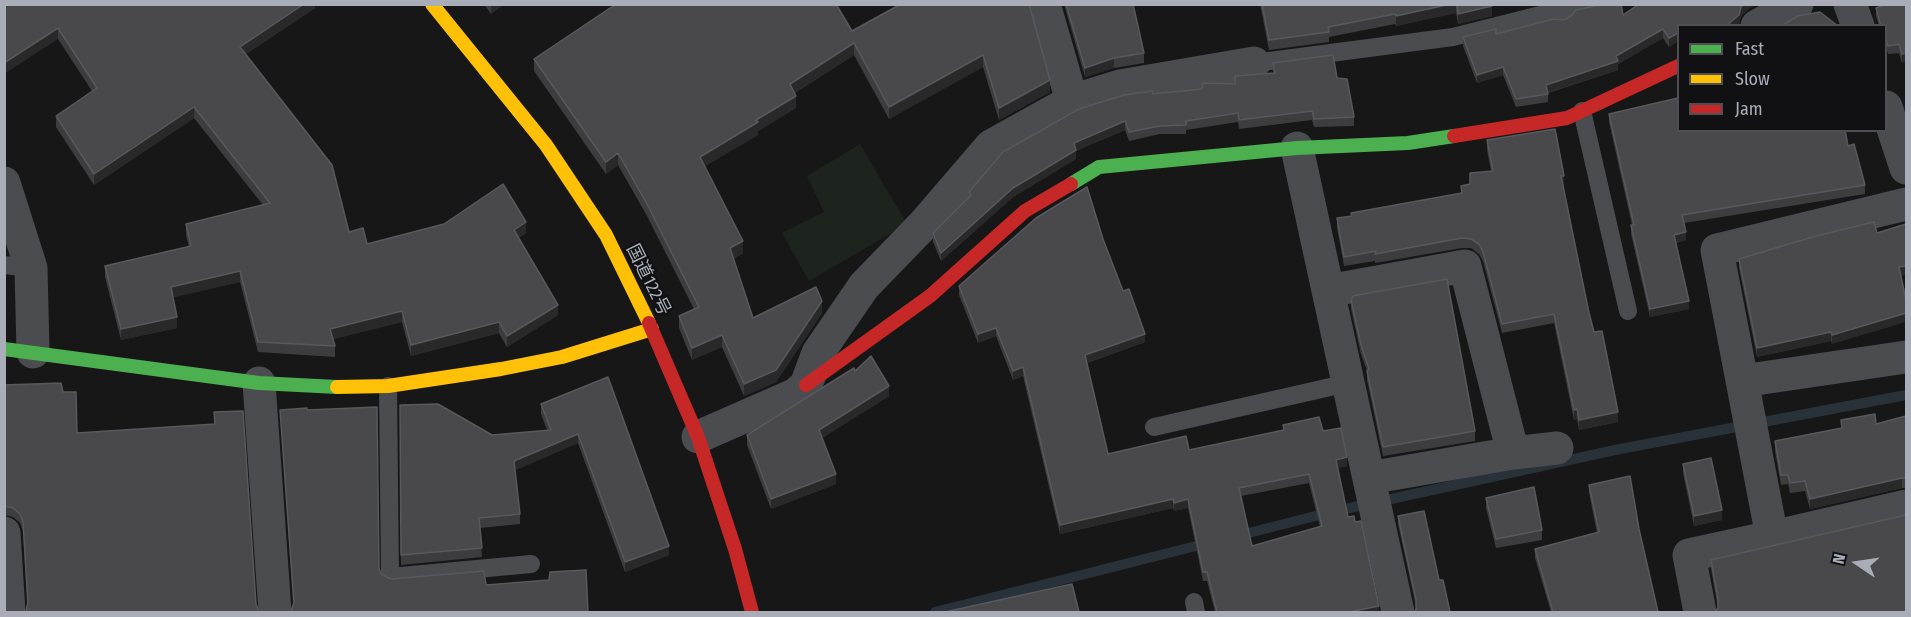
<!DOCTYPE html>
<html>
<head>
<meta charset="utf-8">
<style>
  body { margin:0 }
  #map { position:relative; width:1911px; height:617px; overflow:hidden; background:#171717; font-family:"Fira Sans Condensed",sans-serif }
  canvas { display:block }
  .frame { position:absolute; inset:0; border:6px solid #a8adb8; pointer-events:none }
  .legend { position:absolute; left:1677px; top:24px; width:210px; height:108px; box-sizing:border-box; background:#111113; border:2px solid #4d4f55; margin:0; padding:8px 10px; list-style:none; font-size:18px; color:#a8adb8 }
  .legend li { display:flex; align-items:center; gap:12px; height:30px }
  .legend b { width:30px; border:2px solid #4d4f55 }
  .north { position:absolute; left:1827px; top:533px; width:60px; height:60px; -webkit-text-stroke:4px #111113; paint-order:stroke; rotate:283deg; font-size:16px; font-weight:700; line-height:24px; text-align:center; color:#a8adb8 }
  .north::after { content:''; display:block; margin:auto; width:21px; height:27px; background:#a8adb8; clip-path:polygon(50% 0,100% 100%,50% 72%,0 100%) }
</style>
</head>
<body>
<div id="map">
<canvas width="1911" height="617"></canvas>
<div class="frame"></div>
<ul class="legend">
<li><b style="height:8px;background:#4caf50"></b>Fast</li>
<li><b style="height:8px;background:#ffc107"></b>Slow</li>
<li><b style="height:8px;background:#c62828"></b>Jam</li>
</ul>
<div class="north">N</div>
</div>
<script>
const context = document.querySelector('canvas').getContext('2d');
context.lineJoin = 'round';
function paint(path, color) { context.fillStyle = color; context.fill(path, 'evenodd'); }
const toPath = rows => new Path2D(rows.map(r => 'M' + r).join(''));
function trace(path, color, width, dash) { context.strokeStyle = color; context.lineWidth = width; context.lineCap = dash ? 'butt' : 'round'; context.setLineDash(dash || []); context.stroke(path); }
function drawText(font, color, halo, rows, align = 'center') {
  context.font = font + ' "Fira Sans Condensed","Noto Sans JP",sans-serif'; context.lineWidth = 4.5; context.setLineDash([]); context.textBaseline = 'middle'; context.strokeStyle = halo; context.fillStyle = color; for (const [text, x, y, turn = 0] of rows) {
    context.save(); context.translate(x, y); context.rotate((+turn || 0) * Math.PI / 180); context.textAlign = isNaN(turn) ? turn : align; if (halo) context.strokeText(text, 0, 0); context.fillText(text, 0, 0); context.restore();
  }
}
paint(toPath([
  [860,144,907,224,809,281,782,233,824,212,807,176]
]), '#1d241e');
trace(toPath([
  [1237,536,1327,513,1615,450,1906,395],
  [935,612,1208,543]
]), '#2a3239', 10);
trace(toPath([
  [1254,63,1453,37,1560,10,1592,4],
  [1582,111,1628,311],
  [4,265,31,268],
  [388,386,390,577,531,564],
  [1154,427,1348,383],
  [1194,602,1196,612]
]), '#4b4c50', 18);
trace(toPath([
  [1044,4,1072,101],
  [1559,4,1560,10],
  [1850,4,1858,26],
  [1757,26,1797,4],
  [1886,107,1906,168],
  [1297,148,1398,612],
  [4,183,31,268,33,352],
  [1906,204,1717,250,1772,537,1906,506],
  [1328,291,1465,266,1513,453],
  [1742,381,1906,357],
  [259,383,275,612],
  [698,437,796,394,806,385,818,353,864,286,924,224,991,146,1072,101,1120,86,1254,63],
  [1369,478,1513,453,1557,448],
  [4,533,9,612],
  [1700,612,1689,555,1772,537]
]), '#4b4c50', 33);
trace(toPath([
  [1071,184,1099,167,1297,148,1408,143,1454,136],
  [4,349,259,383,337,387]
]), '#4caf50', 14);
trace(toPath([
  [432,4,546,145,606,235,649,323],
  [337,387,388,386,501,369,562,357,652,329]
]), '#ffc107', 14);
trace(toPath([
  [1454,136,1567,118,1678,66],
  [649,323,698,437,735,549,752,612],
  [806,385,930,296,1025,211,1071,184]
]), '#c62828', 14);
paint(toPath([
  [4,4,315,4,315,8,246,54,349,232,367,244,526,233,518,238,558,315,507,347,499,333,411,356,402,322,333,339,335,346,335,357,258,352,240,282,173,297,177,328,121,340,105,277,105,266,189,247,186,235,186,224,263,205,194,118,94,185,56,127,56,116,92,91,58,39],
  [484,4,504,4,491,14],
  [901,4,1050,92,999,120,983,67,889,119,854,55,795,93,796,108,758,131,758,135,705,166,743,253,733,259,753,318,822,313,776,382,744,396,722,347,692,360,679,328,679,316,694,309,647,216,618,165,606,174,534,71,534,59,852,31],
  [1064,4,1133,4,1144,53,1144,63,1114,68,1085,77],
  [1260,4,1492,4,1492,16,1458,24,1456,13,1396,26,1395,24,1329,37,1329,42,1269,50],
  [1906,4,1902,63,1899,53,1888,54,1886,47,1886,26,1879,26,1876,16,1876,8],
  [1747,10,1741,16,1739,24,1737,26,1678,26,1678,41,1669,47,1663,38,1618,64,1618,70,1548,93,1548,102,1516,107,1503,75,1477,83,1463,46,1463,37,1496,34,1564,20,1623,15],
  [1273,63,1337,78,1354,117,1354,126,1314,127,1312,120,1239,129,1238,122,1186,130,1186,134,1160,134,1129,141,1125,130,1076,151,1076,159,1013,197,941,261,933,242,933,233,969,197,969,192,1153,94,1202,89,1235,84,1273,73],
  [1609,114,1848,146,1865,185,1865,194,1684,223,1686,240,1676,243,1689,309,1650,317,1631,234,1631,225,1632,225,1609,122],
  [1487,140,1564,185,1563,186,1589,313,1618,422,1579,430,1577,419,1574,420,1554,323,1502,333,1483,261,1479,254,1471,248,1462,248,1375,263,1375,261,1344,266,1337,228,1337,218,1351,216,1351,213,1461,194,1461,186,1470,184,1491,171,1487,150],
  [1906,224,1906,274,1901,276,1832,344,1831,341,1757,357,1739,268,1739,259,1877,233],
  [1103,239,1123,291,1145,342,1087,363,1108,454,1189,450,1283,431,1283,425,1323,431,1347,466,1337,468,1348,517,1379,612,1215,612,1207,581,1203,581,1188,508,1174,511,1173,508,1060,534,1023,376,1013,380,996,336,978,343,959,295,959,286],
  [1309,483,1320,527,1252,546,1241,496],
  [1351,300,1475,431,1475,441,1383,456,1367,380,1367,371,1361,354,1351,309],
  [855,371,889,396,822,438,836,484,771,509,747,445,747,435],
  [608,377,669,555,625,572,578,443,515,470,520,514,520,524,480,528,482,557,401,565,400,405,492,435,547,430,541,414,541,404],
  [4,385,63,392,77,433,214,424,214,412,256,604,26,611,27,604,23,531,20,523,13,517,4,515],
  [280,410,307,410,381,574,391,579,486,585,292,612,293,604],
  [1906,416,1906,488,1902,488,1810,509,1805,491,1790,493,1788,484,1781,485,1775,451,1775,441,1841,428,1841,420,1876,424],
  [1683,464,1722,520,1694,526,1683,473],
  [1589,485,1639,529,1658,612,1551,612,1535,558,1535,549,1597,533,1589,493],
  [1486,498,1542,530,1542,540,1496,548,1486,508],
  [1906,515,1718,608,1711,569,1711,560],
  [1398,516,1439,580,1416,610,1416,606,1398,524]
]), '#3d3d3f');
paint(toPath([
  [304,4,315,4,315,8,240,58,240,47],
  [491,4,504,4,491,14],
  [1451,4,1456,4,1456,13,1396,26,1396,16],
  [1744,4,1757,4,1747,10,1741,16,1739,24,1737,26,1726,26],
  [1492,6,1492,16,1458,24,1458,14],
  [58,28,58,39,4,74,4,63],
  [1663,29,1663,38,1618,64,1618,70,1546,93,1546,85,1616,56],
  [1678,33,1678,41,1669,47,1669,38],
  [854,43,854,55,790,96,790,84],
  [1906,53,1906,61,1902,63,1902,54],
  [983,55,983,67,889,119,889,107],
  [1114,58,1114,68,1085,77,1085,68],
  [1503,67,1503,75,1477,83,1477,75],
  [1050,80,1050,92,999,120,999,108],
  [796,96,796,108,758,131,758,135,700,169,700,157,756,120],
  [194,107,194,118,94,185,94,174],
  [1125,121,1125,130,1076,151,1076,159,1013,197,941,261,941,253,1013,188,1074,143],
  [618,153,618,165,606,174,606,162],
  [1561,176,1564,176,1564,185,1561,186],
  [526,222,526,233,514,241,514,230],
  [1686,232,1686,240,1674,243,1674,235],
  [743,241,743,253,730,260,730,248],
  [1906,266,1906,274,1899,276,1899,267],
  [240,271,240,282,171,298,171,287],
  [822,301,822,313,776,382,744,396,744,384],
  [1689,301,1689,309,1650,317,1650,309],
  [558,305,558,315,507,347,507,336],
  [402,311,402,322,330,340,330,329],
  [1906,313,1906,322,1832,344,1832,335],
  [177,317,177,328,121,340,121,329],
  [499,322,499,333,411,356,411,345],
  [996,328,996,336,978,343,978,334],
  [1831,332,1831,341,1757,357,1757,348],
  [1145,334,1145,342,1085,363,1085,355],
  [722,335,722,347,692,360,692,348],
  [1023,367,1023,376,1013,380,1013,371],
  [889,386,889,396,819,440,819,430],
  [1577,409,1577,419,1574,420,1574,410],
  [1618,412,1618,422,1579,430,1579,420],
  [578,434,578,443,514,471,514,461],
  [1347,457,1347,466,1336,468,1336,460],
  [836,474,836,484,771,509,771,499],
  [1902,478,1902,488,1810,509,1810,499],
  [1173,499,1173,508,1060,534,1060,525],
  [1188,499,1188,508,1174,511,1174,503],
  [1722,510,1722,520,1694,526,1694,516],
  [669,546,669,555,625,572,625,562],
  [1379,606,1379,612,1349,612]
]), '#29292a');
const building = toPath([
  [4,4,304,4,240,47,332,165,349,232,363,228,367,244,444,224,503,184,526,222,514,230,558,305,507,336,499,322,411,345,402,311,330,329,335,346,258,342,240,271,171,287,177,317,121,329,105,266,191,246,186,224,270,203,194,107,94,174,56,116,97,88,58,28,4,63,4,4],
  [616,4,836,4,852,31,901,4,1029,4,1050,80,999,108,983,55,889,107,854,43,790,84,796,96,756,120,758,122,700,157,743,241,730,248,753,318,816,287,822,301,776,370,744,384,722,335,692,348,679,316,699,307,647,204,618,153,606,162,534,59,616,4],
  [1066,4,1133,4,1144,53,1114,58,1085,68,1066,4],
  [1262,4,1451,4,1396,16,1395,14,1328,27,1329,32,1269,40,1262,4],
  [1457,4,1492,4,1492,6,1458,14,1457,4],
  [1597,4,1621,4,1623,15,1639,4,1744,4,1741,7,1739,15,1726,26,1678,26,1678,33,1669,38,1663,29,1616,56,1618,61,1546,85,1548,94,1516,99,1503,67,1477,75,1463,37,1496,29,1496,34,1554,19,1564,20,1571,16,1576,10,1595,6,1597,4],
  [1887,4,1906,4,1906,53,1902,54,1899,44,1888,46,1886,39,1886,26,1881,26,1876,8,1887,4],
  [1820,12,1838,26,1781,26,1798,16,1820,12],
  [1333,55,1337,78,1347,79,1354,117,1314,119,1312,111,1239,120,1238,113,1186,121,1186,125,1160,126,1129,132,1125,121,1074,143,1076,150,1013,188,941,253,933,233,971,195,969,192,1003,152,1079,109,1124,95,1152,91,1153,94,1202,89,1203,83,1235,84,1235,76,1275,73,1273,63,1333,55],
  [1678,98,1678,130,1845,130,1848,146,1854,144,1865,185,1682,215,1686,232,1674,235,1689,301,1650,309,1631,225,1634,225,1609,114,1678,98],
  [1555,129,1564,176,1561,176,1589,313,1594,332,1602,331,1618,412,1579,420,1577,409,1574,410,1554,314,1502,324,1483,252,1479,244,1471,239,1462,238,1375,254,1376,251,1344,257,1337,218,1352,216,1351,213,1462,193,1461,186,1470,184,1470,173,1493,171,1487,140,1555,129],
  [1087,187,1103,239,1123,291,1129,289,1145,334,1085,355,1108,454,1186,436,1189,450,1284,430,1283,425,1319,417,1323,431,1341,428,1347,457,1336,460,1348,517,1354,516,1355,522,1361,521,1379,606,1349,612,1217,612,1207,572,1203,572,1188,499,1174,503,1173,499,1060,525,1023,367,1013,371,996,328,978,334,959,286,1036,218,1087,187],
  [1309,474,1322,526,1252,546,1239,488,1309,474],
  [1874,222,1877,233,1906,224,1906,266,1899,267,1906,300,1906,313,1832,335,1831,332,1757,348,1739,259,1816,236,1874,222],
  [1447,279,1475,431,1383,447,1367,371,1369,369,1361,345,1351,300,1353,296,1447,279],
  [871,356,889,386,819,430,836,474,771,499,747,435,854,368,855,371,871,356],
  [608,377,669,546,625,562,578,434,514,461,520,514,479,518,482,548,401,555,400,405,438,404,492,435,551,430,541,404,608,377],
  [61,383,63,392,76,392,77,433,215,424,214,412,243,411,256,604,259,612,25,612,26,611,28,602,23,522,20,514,13,508,4,506,4,385,61,383],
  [377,407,379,568,381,574,391,579,484,571,486,585,549,580,550,572,586,570,588,612,291,612,294,602,280,410,307,408,307,410,377,407],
  [1875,414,1876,424,1906,416,1906,478,1902,478,1810,499,1805,481,1790,483,1788,475,1781,475,1775,441,1842,428,1841,420,1875,414],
  [1711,458,1722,510,1694,516,1683,464,1711,458],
  [1630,476,1639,529,1658,612,1553,612,1535,549,1599,532,1589,485,1630,476],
  [1534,487,1542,530,1496,539,1486,498,1534,487],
  [1424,511,1439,580,1443,580,1450,612,1414,612,1416,610,1416,600,1398,516,1424,511],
  [1906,515,1906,612,1715,612,1718,608,1718,599,1711,560,1906,515],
  [1072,584,1079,612,945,612,1072,584]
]);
paint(building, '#49494c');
trace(building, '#58595d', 1.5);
drawText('18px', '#a8adb8', '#111113', [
  ["国道122号",648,280,64]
]);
</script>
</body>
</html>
